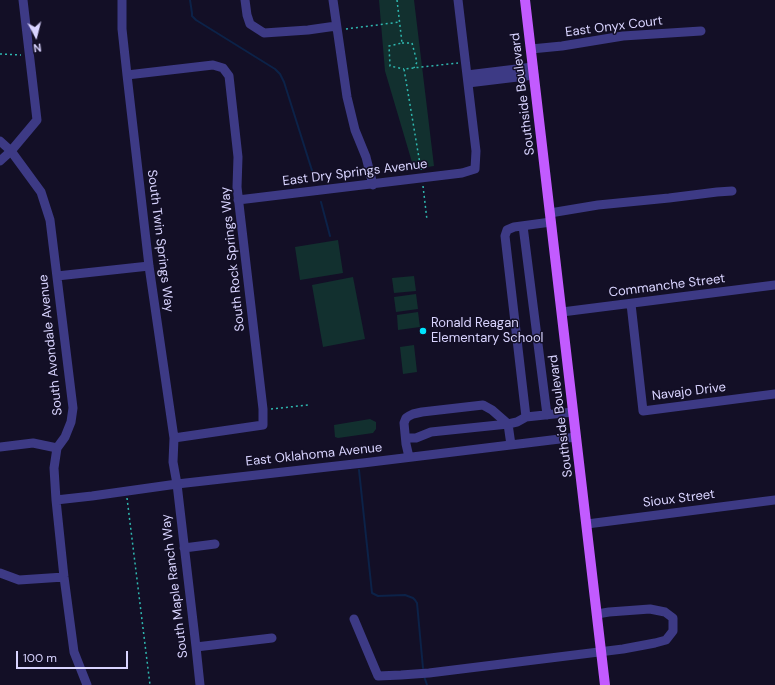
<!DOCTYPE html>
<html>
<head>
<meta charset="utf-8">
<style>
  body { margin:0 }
  #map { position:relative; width:775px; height:685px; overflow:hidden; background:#130f26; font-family:"DM Sans",sans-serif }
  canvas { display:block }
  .north { position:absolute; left:16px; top:16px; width:40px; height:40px; -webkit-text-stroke:3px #130f26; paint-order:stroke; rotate:173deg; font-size:11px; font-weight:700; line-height:16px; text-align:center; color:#d9d4ff }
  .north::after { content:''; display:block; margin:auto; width:14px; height:18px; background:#d9d4ff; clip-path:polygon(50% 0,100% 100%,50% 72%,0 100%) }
  .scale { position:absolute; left:16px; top:651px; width:112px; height:18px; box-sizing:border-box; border:2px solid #d9d4ff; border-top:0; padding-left:5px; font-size:12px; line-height:14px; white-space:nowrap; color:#d9d4ff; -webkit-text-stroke:3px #130f26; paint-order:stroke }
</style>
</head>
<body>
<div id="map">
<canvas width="775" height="685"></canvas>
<div class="north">N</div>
<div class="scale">100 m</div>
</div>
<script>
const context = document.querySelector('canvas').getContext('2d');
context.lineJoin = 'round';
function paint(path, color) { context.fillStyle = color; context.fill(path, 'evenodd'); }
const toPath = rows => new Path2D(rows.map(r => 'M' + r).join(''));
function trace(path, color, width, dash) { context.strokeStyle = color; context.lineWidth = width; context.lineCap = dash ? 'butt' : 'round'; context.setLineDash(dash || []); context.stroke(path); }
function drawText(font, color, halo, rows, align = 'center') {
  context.font = font + ' "DM Sans",sans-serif'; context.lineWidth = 3; context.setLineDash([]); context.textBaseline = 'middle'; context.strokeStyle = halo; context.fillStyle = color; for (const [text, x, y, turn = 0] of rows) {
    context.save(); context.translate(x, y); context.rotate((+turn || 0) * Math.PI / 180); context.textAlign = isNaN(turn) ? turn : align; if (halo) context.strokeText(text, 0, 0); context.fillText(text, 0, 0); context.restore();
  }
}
paint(toPath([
  [379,0,414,0,434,166,414,169,385,71],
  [338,240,343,273,300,280,295,247],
  [414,276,416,291,394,293,392,278],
  [353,277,365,339,323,347,312,285],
  [416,294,418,309,396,312,394,297],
  [418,312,420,327,398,330,397,315],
  [414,345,417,372,403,374,400,347],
  [370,419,376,422,376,429,373,433,338,438,335,437,334,425]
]), '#12302f');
trace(toPath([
  [190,0,192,13,192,16,196,20,275,69,280,74,284,82,315,180],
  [321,202,330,236],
  [359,470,372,593,378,596,405,595,413,598,415,600,417,603,423,668],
  [424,676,427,685]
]), '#0c2248', 2);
trace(toPath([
  [397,0,402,43,389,46,390,66,404,69],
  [346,29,400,22],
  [402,43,412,43,417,62,414,68],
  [0,54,21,55],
  [421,170,404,69,458,63],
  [423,186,427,220],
  [271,409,308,405],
  [127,498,150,685]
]), '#2fb8b0', 1.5, [2, 3]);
trace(toPath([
  [122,0,122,29,127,75,149,266,174,438,173,462,177,484,196,647,200,685],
  [245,0,247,15,250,24,264,33,308,30,336,26],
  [333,0,347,97,355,130,366,157,373,185],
  [531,49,562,46,623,36,701,31],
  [127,75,213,65,223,68,229,76,238,157,237,187,263,409,263,425,174,438],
  [467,75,533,67],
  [468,83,534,75],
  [0,141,11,151,41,192,50,220,73,408,71,422,65,437,57,448,54,468,56,500,64,577,74,652,87,685],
  [0,161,11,151,37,120,23,0],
  [238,200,462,173,475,169,476,151,458,0],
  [550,213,598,205,669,198,717,192,732,191],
  [523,226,547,415],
  [57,276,149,266],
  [631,304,643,411,775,394],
  [562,312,775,285],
  [526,417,505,236,507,230,514,227,551,222],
  [406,438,416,438,431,432,508,424,517,422,526,417,573,412],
  [0,447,33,443,57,448],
  [409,457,406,444,404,423,406,418,409,416,413,414,422,412,483,405,492,410,508,424,511,445],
  [56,500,92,496,177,484,363,463,576,437],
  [587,524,775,500],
  [184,548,215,544],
  [0,573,19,580,64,577],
  [354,619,378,676,401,675,429,673,623,649,655,643,666,640,673,631,673,618,665,612,650,609,609,612,597,614],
  [196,647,272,638]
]), '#3d3a85', 9);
trace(toPath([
  [525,0,605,685]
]), '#c25bff', 10);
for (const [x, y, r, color] of [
  [423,331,4,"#00e5ff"]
]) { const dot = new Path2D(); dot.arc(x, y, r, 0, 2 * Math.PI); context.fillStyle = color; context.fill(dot); trace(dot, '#130f26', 1.5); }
drawText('13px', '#d9d4ff', '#130f26', [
  ["East Onyx Court",614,27,-7],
  ["Southside Boulevard",523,94,-97],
  ["East Dry Springs Avenue",355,173,-7],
  ["South Twin Springs Way",160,241,83],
  ["South Rock Springs Way",233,259,-96],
  ["Commanche Street",667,286,-7],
  ["South Avondale Avenue",51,345,-96],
  ["Navajo Drive",689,392,-7],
  ["Southside Boulevard",561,416,-97],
  ["East Oklahoma Avenue",314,455,-6],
  ["Sioux Street",679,499,-7],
  ["South Maple Ranch Way",175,586,-97]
]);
drawText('13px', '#d9d4ff', '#130f26', [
  ["Ronald Reagan",431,324],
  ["Elementary School",431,339]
], 'left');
</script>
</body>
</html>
